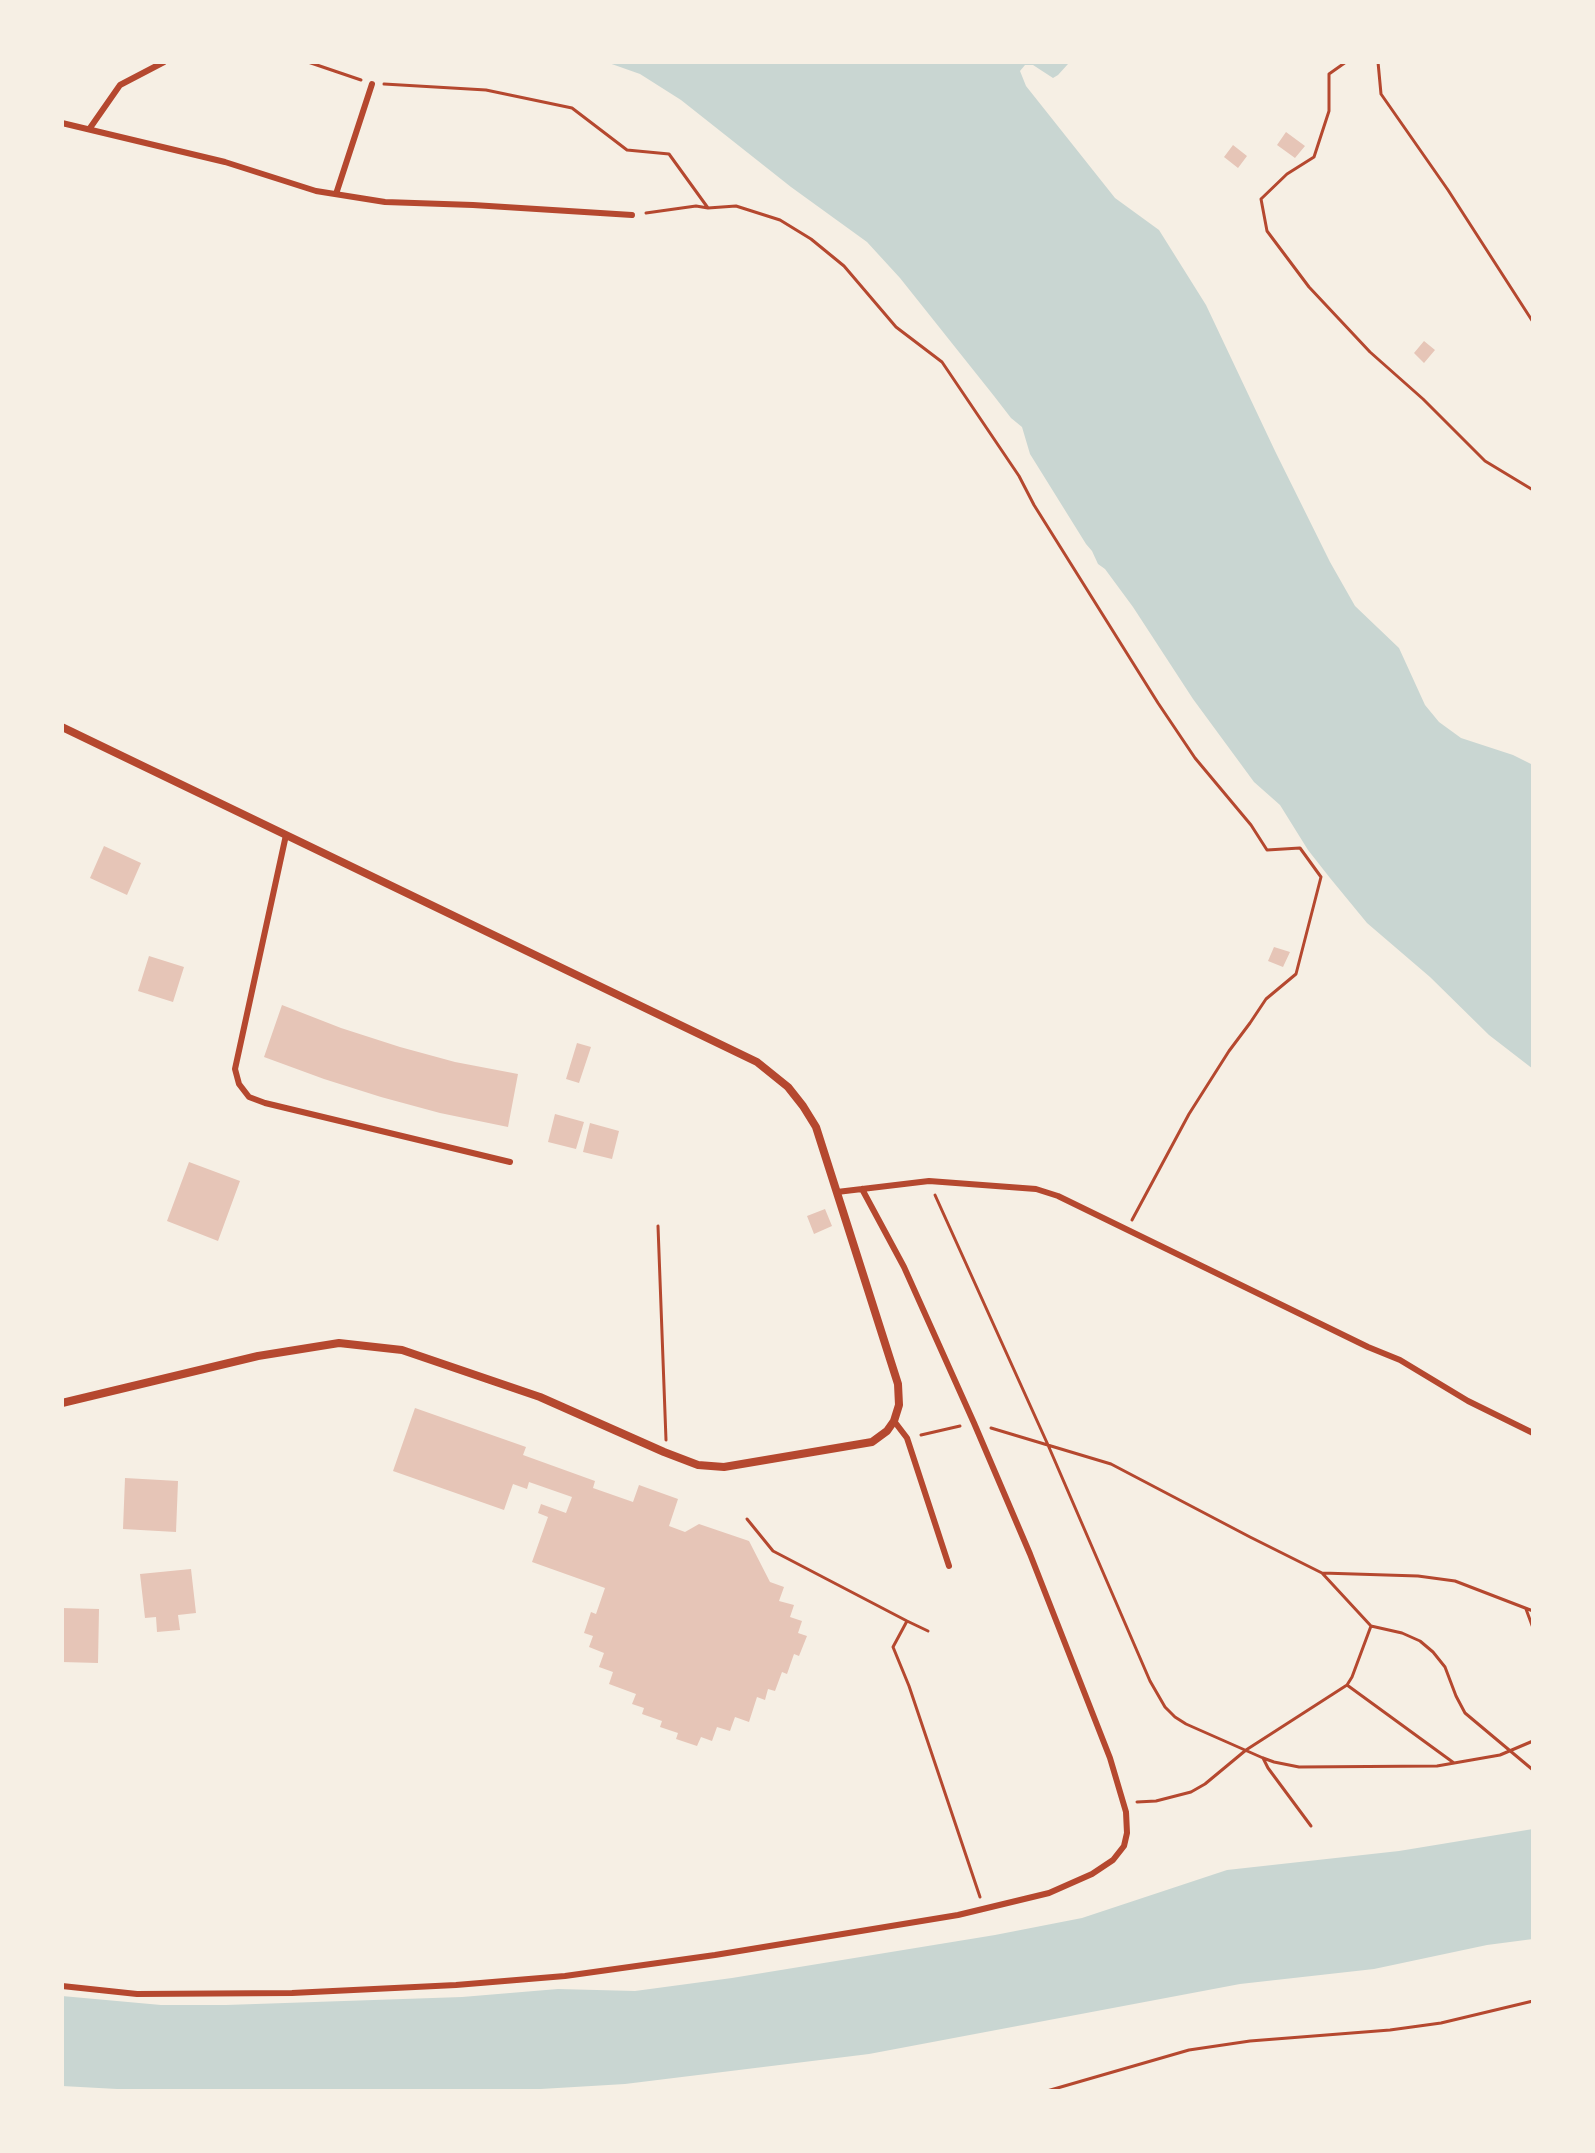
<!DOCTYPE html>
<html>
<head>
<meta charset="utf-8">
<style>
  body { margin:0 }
  #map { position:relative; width:1595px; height:2153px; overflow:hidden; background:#f6efe4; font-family:"Noto Sans",sans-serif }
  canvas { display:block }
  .frame { position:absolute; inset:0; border:64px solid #f6efe4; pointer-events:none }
</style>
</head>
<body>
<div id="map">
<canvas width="1595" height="2153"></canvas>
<div class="frame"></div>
</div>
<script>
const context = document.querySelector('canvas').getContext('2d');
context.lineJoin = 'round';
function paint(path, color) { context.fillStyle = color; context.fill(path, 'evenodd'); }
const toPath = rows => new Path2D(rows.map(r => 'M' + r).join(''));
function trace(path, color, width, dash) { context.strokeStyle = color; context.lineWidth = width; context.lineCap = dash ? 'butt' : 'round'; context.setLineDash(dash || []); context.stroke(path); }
paint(toPath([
  [606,62,1067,62,1068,64,1058,75,1053,78,1033,65,1025,65,1020,71,1026,86,1115,198,1159,230,1206,305,1275,451,1330,562,1355,606,1399,648,1425,705,1439,722,1461,738,1513,755,1533,765,1533,1069,1489,1035,1430,977,1367,923,1330,878,1308,850,1280,805,1254,782,1193,699,1133,607,1105,569,1098,564,1092,551,1086,544,1030,454,1022,427,1011,418,994,396,900,278,867,242,791,187,681,100,640,74],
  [1533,1829,1533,1939,1487,1945,1374,1969,1240,1984,869,2054,625,2084,507,2091,154,2091,62,2086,62,1996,161,2005,226,2005,462,1997,558,1989,635,1991,732,1978,995,1935,1082,1918,1227,1870,1399,1851]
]), '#c9d6d2');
paint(toPath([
  [1286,132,1305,146,1295,158,1277,145],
  [1233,145,1247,156,1238,168,1224,157],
  [1424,341,1435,350,1424,363,1414,353],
  [104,846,141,863,127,895,90,878],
  [1274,947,1290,952,1283,967,1268,961],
  [149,956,184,967,173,1002,138,991],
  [282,1005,341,1028,400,1047,455,1062,518,1074,508,1127,440,1113,381,1097,324,1079,264,1057],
  [577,1043,591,1047,579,1083,566,1079],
  [555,1114,584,1122,576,1149,548,1142],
  [590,1123,619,1131,612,1159,583,1152],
  [189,1162,240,1181,218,1241,167,1221],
  [825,1209,832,1226,814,1234,807,1216],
  [415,1408,526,1447,523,1455,595,1481,593,1488,633,1502,639,1485,678,1499,669,1526,685,1532,699,1524,749,1541,770,1582,784,1587,779,1601,794,1605,790,1617,802,1621,798,1633,807,1636,799,1656,794,1654,787,1674,782,1672,775,1691,768,1689,765,1700,757,1697,749,1722,735,1717,730,1731,717,1727,712,1741,701,1737,697,1746,676,1739,678,1733,660,1727,662,1721,642,1714,644,1708,632,1704,636,1694,609,1684,613,1672,599,1667,604,1653,589,1647,593,1636,584,1633,591,1612,596,1614,605,1588,532,1562,548,1517,538,1513,541,1504,566,1513,572,1497,529,1482,527,1489,513,1484,504,1510,393,1471],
  [125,1478,178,1481,176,1532,123,1529],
  [191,1569,196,1613,178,1615,180,1630,157,1632,156,1617,145,1618,140,1574],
  [62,1608,99,1609,98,1663,62,1662]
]), '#e6c5b7');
trace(toPath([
  [308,62,361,80],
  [1346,62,1329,74,1329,111,1314,157,1287,174,1261,199,1267,231,1309,287,1370,352,1423,399,1485,461,1533,490],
  [1378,62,1381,94,1448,190,1533,322],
  [384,84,486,90,572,108,627,150,669,154,708,208],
  [646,213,696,206,708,208,736,206,780,220,811,239,844,266,896,327,942,362,1019,476,1034,505,1158,703,1195,758,1251,825,1267,850,1300,848,1321,877,1296,974,1266,999,1250,1023,1229,1051,1189,1114,1132,1220],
  [935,1195,1048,1445,1150,1681,1165,1707,1175,1717,1186,1724,1263,1758,1274,1762,1299,1767,1437,1766,1500,1755,1533,1741],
  [658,1226,666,1440],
  [991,1428,1111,1464,1250,1537,1322,1573,1418,1576,1455,1581,1533,1611],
  [921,1435,960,1426],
  [747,1519,773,1551,907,1621],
  [1322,1573,1371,1626,1402,1633,1420,1641,1433,1652,1445,1667,1456,1696,1465,1713,1533,1770],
  [1526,1609,1533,1628],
  [928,1631,907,1621,893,1647,909,1686,980,1897],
  [1347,1685,1454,1763],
  [1263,1758,1268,1768,1311,1826],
  [1137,1802,1156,1801,1191,1792,1205,1784,1246,1750,1347,1685,1352,1677,1371,1626],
  [1047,2091,1189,2050,1250,2041,1390,2030,1441,2023,1533,2001]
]), '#b5482f', 3);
trace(toPath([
  [62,123,225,162,316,191,385,202,473,205,632,215],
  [90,128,120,85,164,62],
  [336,194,372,84],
  [286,835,235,1069,239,1084,249,1097,265,1103,510,1162],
  [837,1192,929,1181,1036,1189,1058,1196,1368,1347,1400,1360,1468,1401,1533,1433],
  [894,1421,907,1438,949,1566],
  [62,1986,137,1994,292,1993,456,1985,565,1976,715,1955,958,1915,1049,1893,1092,1874,1113,1860,1124,1846,1127,1833,1126,1812,1110,1758,1030,1554,974,1423,904,1267,862,1189]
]), '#b5482f', 6);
trace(toPath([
  [62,727,757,1062,788,1087,803,1106,816,1127,898,1384,899,1405,894,1421,887,1431,872,1442,724,1467,698,1465,664,1452,540,1397,402,1350,339,1343,258,1356,62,1403]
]), '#b5482f', 8);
</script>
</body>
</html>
